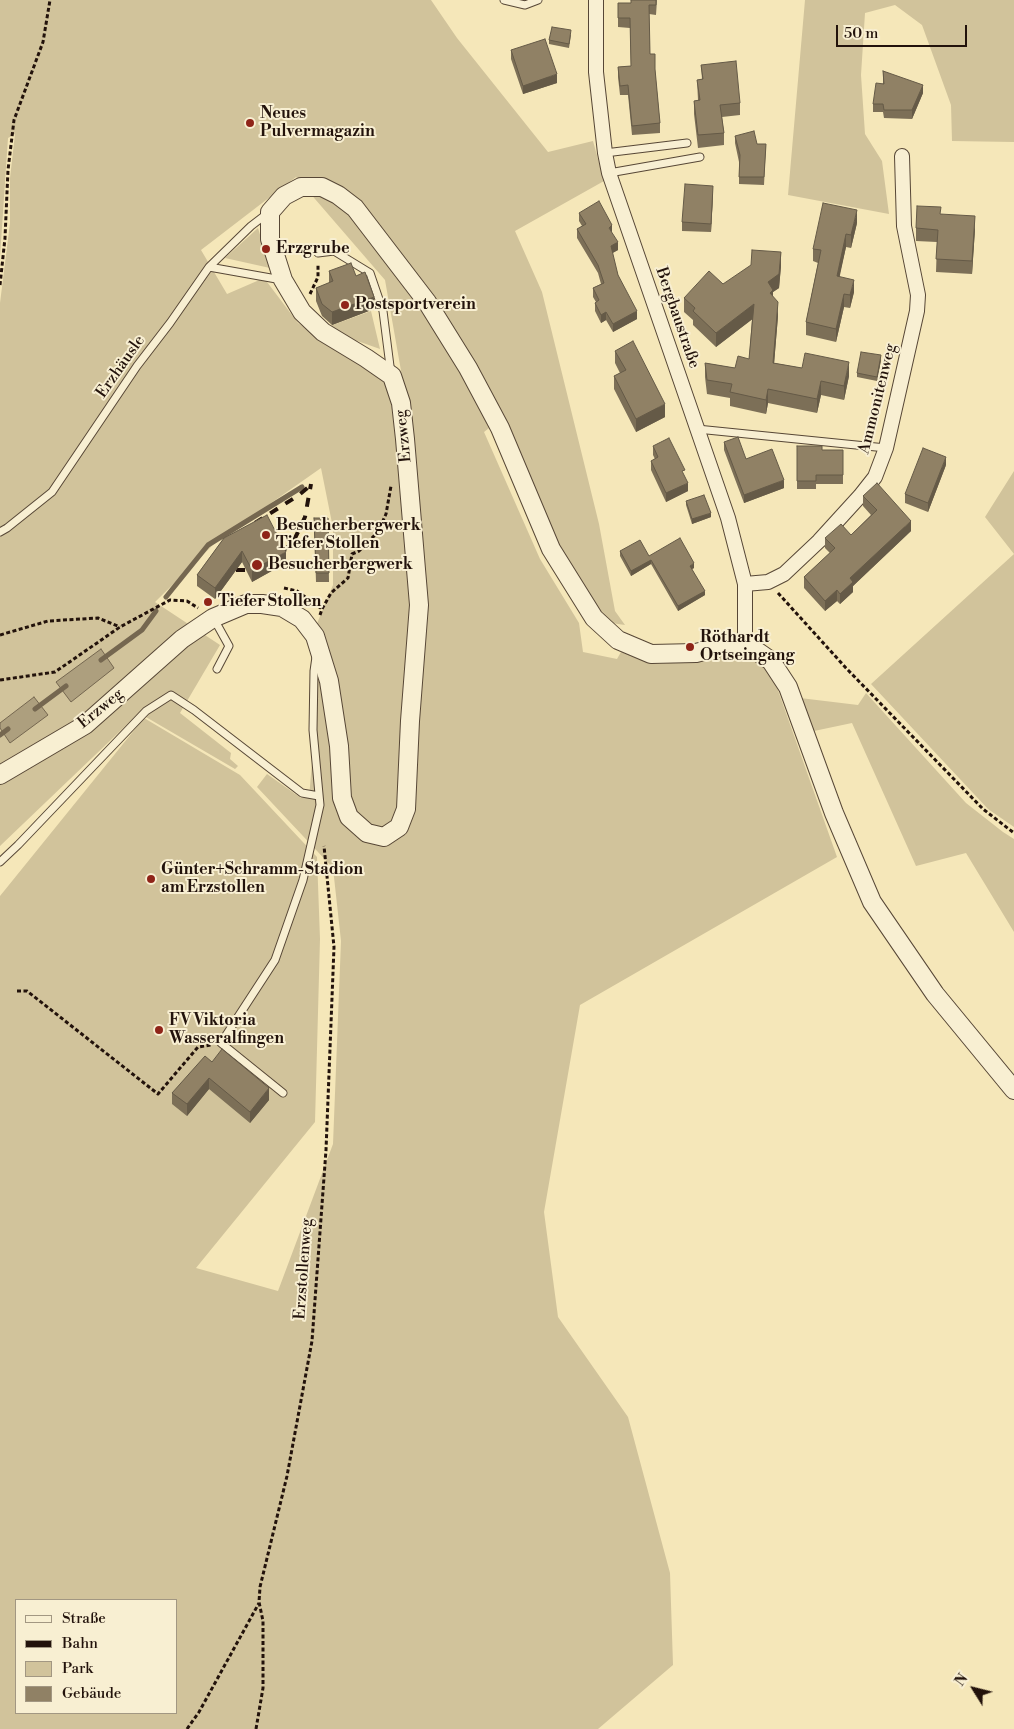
<!DOCTYPE html>
<html>
<head>
<meta charset="utf-8">
<style>
  body { margin:0 }
  #map { position:relative; width:1014px; height:1729px; overflow:hidden; background:#f5e7b9; font-family:"Libre Bodoni",serif }
  canvas { display:block }
  .legend { position:absolute; left:15px; top:1599px; width:162px; height:115px; box-sizing:border-box; background:#f8efd2; border:1px solid #a29782; margin:0; padding:6px 9px; list-style:none; font-size:15px; color:#22120b }
  .legend li { display:flex; align-items:center; gap:10px; height:25px }
  .legend b { width:25px; border:1px solid #a29782 }
  .north { position:absolute; left:949px; top:1664px; width:50px; height:50px; -webkit-text-stroke:4px #f8efd2; paint-order:stroke; rotate:306deg; font-size:14px; font-weight:700; line-height:20px; text-align:center; color:#22120b }
  .north::after { content:''; display:block; margin:auto; width:18px; height:22px; background:#22120b; clip-path:polygon(50% 0,100% 100%,50% 72%,0 100%) }
  .scale { position:absolute; left:836px; top:25px; width:131px; height:22px; box-sizing:border-box; border:2px solid #22120b; border-top:0; padding-left:6px; font-size:15px; line-height:18px; white-space:nowrap; color:#22120b; -webkit-text-stroke:4px #f8efd2; paint-order:stroke }
</style>
</head>
<body>
<div id="map">
<canvas width="1014" height="1729"></canvas>
<ul class="legend">
<li><b style="height:6px;background:#f8efd2"></b>Straße</li>
<li><b style="height:6px;background:#22120b"></b>Bahn</li>
<li><b style="height:14px;background:#d1c39b"></b>Park</li>
<li><b style="height:14px;background:#908165"></b>Gebäude</li>
</ul>
<div class="north">N</div>
<div class="scale">50 m</div>
</div>
<script>
const context = document.querySelector('canvas').getContext('2d');
context.lineJoin = 'round';
function paint(path, color) { context.fillStyle = color; context.fill(path, 'evenodd'); }
const toPath = rows => new Path2D(rows.map(r => 'M' + r).join(''));
function trace(path, color, width, dash) { context.strokeStyle = color; context.lineWidth = width; context.lineCap = dash ? 'butt' : 'round'; context.setLineDash(dash || []); context.stroke(path); }
function drawText(font, color, halo, rows, align = 'center') {
  context.font = font + ' "Libre Bodoni",serif'; context.lineWidth = 4; context.setLineDash([]); context.textBaseline = 'middle'; context.strokeStyle = halo; context.fillStyle = color; for (const [text, x, y, turn = 0] of rows) {
    context.save(); context.translate(x, y); context.rotate((+turn || 0) * Math.PI / 180); context.textAlign = isNaN(turn) ? turn : align; if (halo) context.strokeText(text, 0, 0); context.fillText(text, 0, 0); context.restore();
  }
}
paint(toPath([
  [0,0,431,0,457,38,548,152,593,141,604,181,515,231,542,292,599,524,615,611,625,625,611,623,597,607,554,537,502,418,484,432,540,559,579,623,583,652,617,659,621,652,657,664,692,661,725,654,737,654,753,658,765,667,774,679,837,857,580,1005,544,1212,558,1317,628,1417,670,1573,673,1665,598,1729,0,1729,0,896,144,718,240,775,317,857,320,939,315,1122,196,1268,278,1291,333,1144,341,941,333,868,257,787,267,774,301,798,309,798,318,692,316,626,333,585,333,528,321,468,217,541,155,602,220,645,180,713,231,753,230,759,238,766,235,769,139,713,0,846,0,303,10,223,10,178,15,134,8,138,0,257],
  [296,177,385,280,403,382,322,339,298,323,264,278,227,294,201,250],
  [16,1600,176,1600,176,1713,16,1713],
  [805,0,1014,0,1014,142,952,141,951,105,922,25,895,5,865,13,861,75,865,134,882,161,889,214,788,195],
  [258,228,270,268,225,258],
  [371,311,380,349,349,338,330,326],
  [1014,471,1014,827,988,809,871,684,1014,554,985,517],
  [866,693,966,803,1003,832,1014,839,1014,932,966,853,916,866,852,723,814,731,800,698,858,705]
]), '#d1c39b');
const water = toPath([
  [101,649,114,668,71,702,56,682,101,649],
  [34,697,48,715,10,743,0,728,0,723,34,697]
]);
paint(water, '#ad9f7e');
trace(water, '#756750', 1);
trace(toPath([
  [166,597,208,545,302,487],
  [101,660,142,630,156,611],
  [35,709,66,686],
  [0,735,8,729]
]), '#756750', 5);
const service = toPath([
  [504,0,525,5,538,0],
  [605,153,687,143],
  [609,173,700,157],
  [318,253,334,251,370,273,383,311,391,374],
  [209,267,251,226,268,213],
  [697,429,886,448],
  [0,532,7,528,52,492,137,366,170,323,209,267,282,280],
  [214,619,229,646,217,669],
  [0,862,18,845,146,711,171,695,194,710,302,793,319,796],
  [283,1093,221,1043,275,960,303,880,320,805,313,730,314,671,316,657]
]);
const minor = toPath([
  [596,0,596,72,605,153,609,173,728,518,745,584,745,643],
  [745,584,768,582,784,574,819,541,860,496,875,477,886,448,917,311,918,295,904,226,902,156]
]);
const tertiary = toPath([
  [0,775,85,725,182,639,213,618,246,604,262,604,282,607,302,619,315,636,329,681,339,746,342,798,349,817,367,833,384,837,399,827,406,809,410,721,419,605,405,439,401,403,392,376,366,358,323,332,302,312,283,280,270,239,270,212,284,196,301,187,322,187,338,195,355,208,427,302,468,368,500,428,551,549,594,618,618,640,651,654,696,653,727,645,745,643,771,661,788,687,834,813,872,902,935,994,1014,1090]
]);
trace(service, '#574736', 9);
trace(minor, '#574736', 16);
trace(tertiary, '#574736', 20);
trace(toPath([
  [0,285,5,238,8,170,14,120,43,42,50,0],
  [310,294,318,277,318,264],
  [284,588,297,591,322,609],
  [778,593,846,668,983,809,1014,833],
  [320,615,322,609,331,593,348,578,352,554,359,551,378,532,386,514,391,486],
  [0,635,48,621,98,618,120,627],
  [0,680,55,672,120,627,170,600,187,601,198,608],
  [17,991,27,991,158,1094,198,1047,211,1045],
  [187,1729,199,1712,259,1603],
  [256,1729,263,1688,263,1621,259,1602,260,1587,287,1476,312,1341,326,1150,334,947,324,846]
]), '#22120b', 3, [4, 2.5]);
trace(service, '#f8efd2', 7);
trace(minor, '#f8efd2', 14);
trace(tertiary, '#f8efd2', 18);
trace(toPath([
  [255,523,299,495,311,485],
  [281,552,292,544,300,528,305,517,311,484],
  [236,570,246,570]
]), '#22120b', 4, [9, 9]);
paint(toPath([
  [657,0,656,15,649,14,650,54,655,70,660,123,660,133,632,135,628,95,620,95,618,77,618,67,631,66,630,28,618,27,618,3,631,3],
  [571,35,569,48,549,44,549,40],
  [511,50,557,83,523,94,511,59],
  [701,65,740,103,740,115,722,117,724,133,724,145,698,148,694,114,694,101,698,100,697,80,702,79],
  [883,71,923,93,912,119,884,118,883,112,873,112,873,104,883,83],
  [735,136,757,144,766,144,764,185,739,184,739,162,735,143],
  [713,194,711,232,682,231,682,222],
  [579,213,612,233,618,250,612,253,618,275,637,319,613,332,606,320,601,323,595,311,595,303,596,302,593,297,593,288,601,284,598,273,577,238,577,229,582,226,579,221],
  [941,214,975,229,972,274,936,272,937,242,916,241,916,228],
  [857,223,851,248,846,247,839,277,854,292,850,308,844,307,836,342,806,335,806,322,818,263,813,261,813,249],
  [781,266,779,288,773,292,773,297,778,316,774,363,802,368,849,376,844,400,821,395,817,413,768,403,766,414,730,406,730,398,707,394,705,377,705,363,735,368,749,359,752,319,716,347,693,325,693,320,684,312,684,298,723,284],
  [329,271,356,276,374,309,332,325,322,316,316,301,316,288,329,283],
  [615,351,665,417,636,432,614,389,614,376,620,373,615,363],
  [881,360,877,381,857,377,857,373],
  [724,442,746,459,784,488,744,503,724,450],
  [653,446,688,491,666,502,651,470,651,461,655,459,653,455],
  [797,446,822,450,843,450,843,484,816,484,816,489,797,489],
  [946,465,928,512,905,503,905,494],
  [863,496,911,531,853,586,853,592,840,604,837,601,825,611,804,588,804,577,830,553,825,548,825,538,851,535,871,515,863,506],
  [686,501,711,517,692,524,686,505],
  [314,518,328,518,329,582,316,582],
  [224,538,286,563,252,582,242,562,215,599,197,586,197,575],
  [620,551,649,556,694,568,692,569,705,595,678,611,651,564,631,576,620,556],
  [212,1062,269,1100,250,1123,209,1089,187,1116,172,1104,172,1093]
]), '#7c6f57');
paint(toPath([
  [557,74,557,83,523,94,523,86],
  [923,85,923,93,912,119,912,110],
  [713,186,713,194,711,232,711,224],
  [857,210,857,223,851,248,851,235],
  [975,216,975,229,972,274,972,261],
  [612,225,612,233,609,228],
  [846,234,846,247,837,289,837,276],
  [618,242,618,250,611,254,611,246],
  [781,252,781,266,779,288,773,292,773,304,768,282],
  [854,280,854,292,850,308,850,295],
  [844,294,844,307,836,342,836,329],
  [374,297,374,309,332,325,332,312],
  [778,302,778,316,773,377,773,363],
  [754,304,754,318,716,347,716,333],
  [637,311,637,319,613,332,613,324],
  [606,312,606,320,601,323,601,315],
  [881,355,881,360,877,381,877,377],
  [849,362,849,376,844,400,844,386],
  [821,381,821,395,817,413,817,399],
  [768,389,768,403,766,414,766,400],
  [665,404,665,417,636,432,636,419],
  [946,457,946,465,928,512,928,503],
  [784,480,784,488,744,503,744,495],
  [688,483,688,491,666,502,666,493],
  [711,513,711,517,692,524,692,519],
  [911,521,911,531,853,586,853,592,840,604,840,594,850,578],
  [242,551,242,562,215,599,215,588],
  [286,552,286,563,252,582,252,570],
  [651,560,651,564,631,576,631,571],
  [694,563,694,568,690,570,690,566],
  [837,590,837,601,825,611,825,601],
  [705,591,705,595,678,611,678,606],
  [209,1078,209,1089,187,1116,187,1104],
  [269,1088,269,1100,250,1123,250,1112]
]), '#655a47');
const building = toPath([
  [631,0,656,0,656,5,649,5,650,54,655,54,655,69,660,123,632,126,628,85,620,86,618,67,631,66,630,18,618,18,618,3,631,3,631,0],
  [552,27,571,30,569,44,549,40,552,27],
  [545,39,557,74,523,86,511,50,545,39],
  [736,61,740,103,720,105,724,133,698,135,694,101,700,100,697,80,703,79,701,65,736,61],
  [883,71,923,85,912,110,884,110,883,104,873,104,876,83,884,84,883,71],
  [754,131,757,144,766,144,764,177,739,177,740,155,735,136,754,131],
  [685,184,713,186,711,224,682,222,685,184],
  [599,201,612,225,609,228,618,242,611,246,618,275,637,311,613,324,606,312,601,315,595,303,599,300,593,288,604,283,598,265,577,229,586,224,579,213,599,201],
  [823,203,857,210,851,235,846,234,837,276,854,280,850,295,844,294,836,329,806,322,821,250,813,249,823,203],
  [917,206,941,207,940,214,975,216,972,261,936,259,938,230,916,228,917,206],
  [752,250,781,252,779,274,768,282,773,290,770,293,778,302,773,363,802,368,805,353,849,362,844,386,821,381,817,399,768,389,766,400,730,392,732,384,707,380,705,363,735,368,738,356,749,359,754,304,716,333,693,311,695,308,684,298,709,271,723,284,751,265,752,250],
  [351,263,356,276,365,272,374,297,332,312,322,304,316,288,333,281,329,271,351,263],
  [633,341,665,404,636,419,614,376,626,370,615,351,633,341],
  [861,352,881,355,877,377,857,373,861,352],
  [738,437,746,459,772,449,784,480,744,495,724,442,738,437],
  [669,438,685,470,682,471,688,483,666,493,651,461,658,457,653,446,669,438],
  [797,446,822,446,822,450,843,450,843,475,816,475,816,481,797,481,797,446],
  [923,448,946,457,928,503,905,494,923,448],
  [877,483,911,521,850,578,853,582,840,594,837,590,825,601,804,577,835,548,825,538,841,524,851,535,877,510,863,496,877,483],
  [704,495,711,513,692,519,686,501,704,495],
  [267,515,286,552,252,570,242,551,215,588,197,575,224,538,267,515],
  [314,518,328,518,329,573,316,573,314,518],
  [680,538,694,563,690,566,705,591,678,606,651,560,631,571,620,551,640,540,649,556,680,538],
  [222,1049,269,1088,250,1112,209,1078,187,1104,172,1093,205,1056,212,1062,222,1049]
]);
paint(building, '#908165');
trace(building, '#655a47', 1);
for (const [x, y, r, color] of [
  [250,123,5,"#8f2418"],
  [266,249,5,"#8f2418"],
  [345,305,5,"#8f2418"],
  [266,535,5,"#8f2418"],
  [257,565,6,"#8f2418"],
  [208,602,5,"#8f2418"],
  [690,647,5,"#8f2418"],
  [151,879,5,"#8f2418"],
  [159,1030,5,"#8f2418"]
]) { const dot = new Path2D(); dot.arc(x, y, r, 0, 2 * Math.PI); context.fillStyle = color; context.fill(dot); trace(dot, '#f8efd2', 2); }
drawText('bold 16px', '#22120b', '#f8efd2', [
  ["Neues",260,114],
  ["Pulvermagazin",260,132],
  ["Erzgrube",276,249],
  ["Postsportverein",355,305],
  ["Besucherbergwerk",276,526],
  ["Tiefer Stollen",276,544],
  ["Besucherbergwerk",268,565],
  ["Tiefer Stollen",218,602],
  ["Röthardt",700,638],
  ["Ortseingang",700,656],
  ["Günter+Schramm-Stadion",161,870],
  ["am Erzstollen",161,888],
  ["FV Viktoria",169,1021],
  ["Wasseralfingen",169,1039]
], 'left');
drawText('16px', '#22120b', '#f8efd2', [
  ["Bergbaustraße",677,318,71],
  ["Erzhäusle",121,367,-55],
  ["Ammonitenweg",878,399,-76],
  ["Erzweg",404,436,-96],
  ["Erzweg",101,709,-39],
  ["Erzstollenweg",304,1269,-86]
]);
</script>
</body>
</html>
